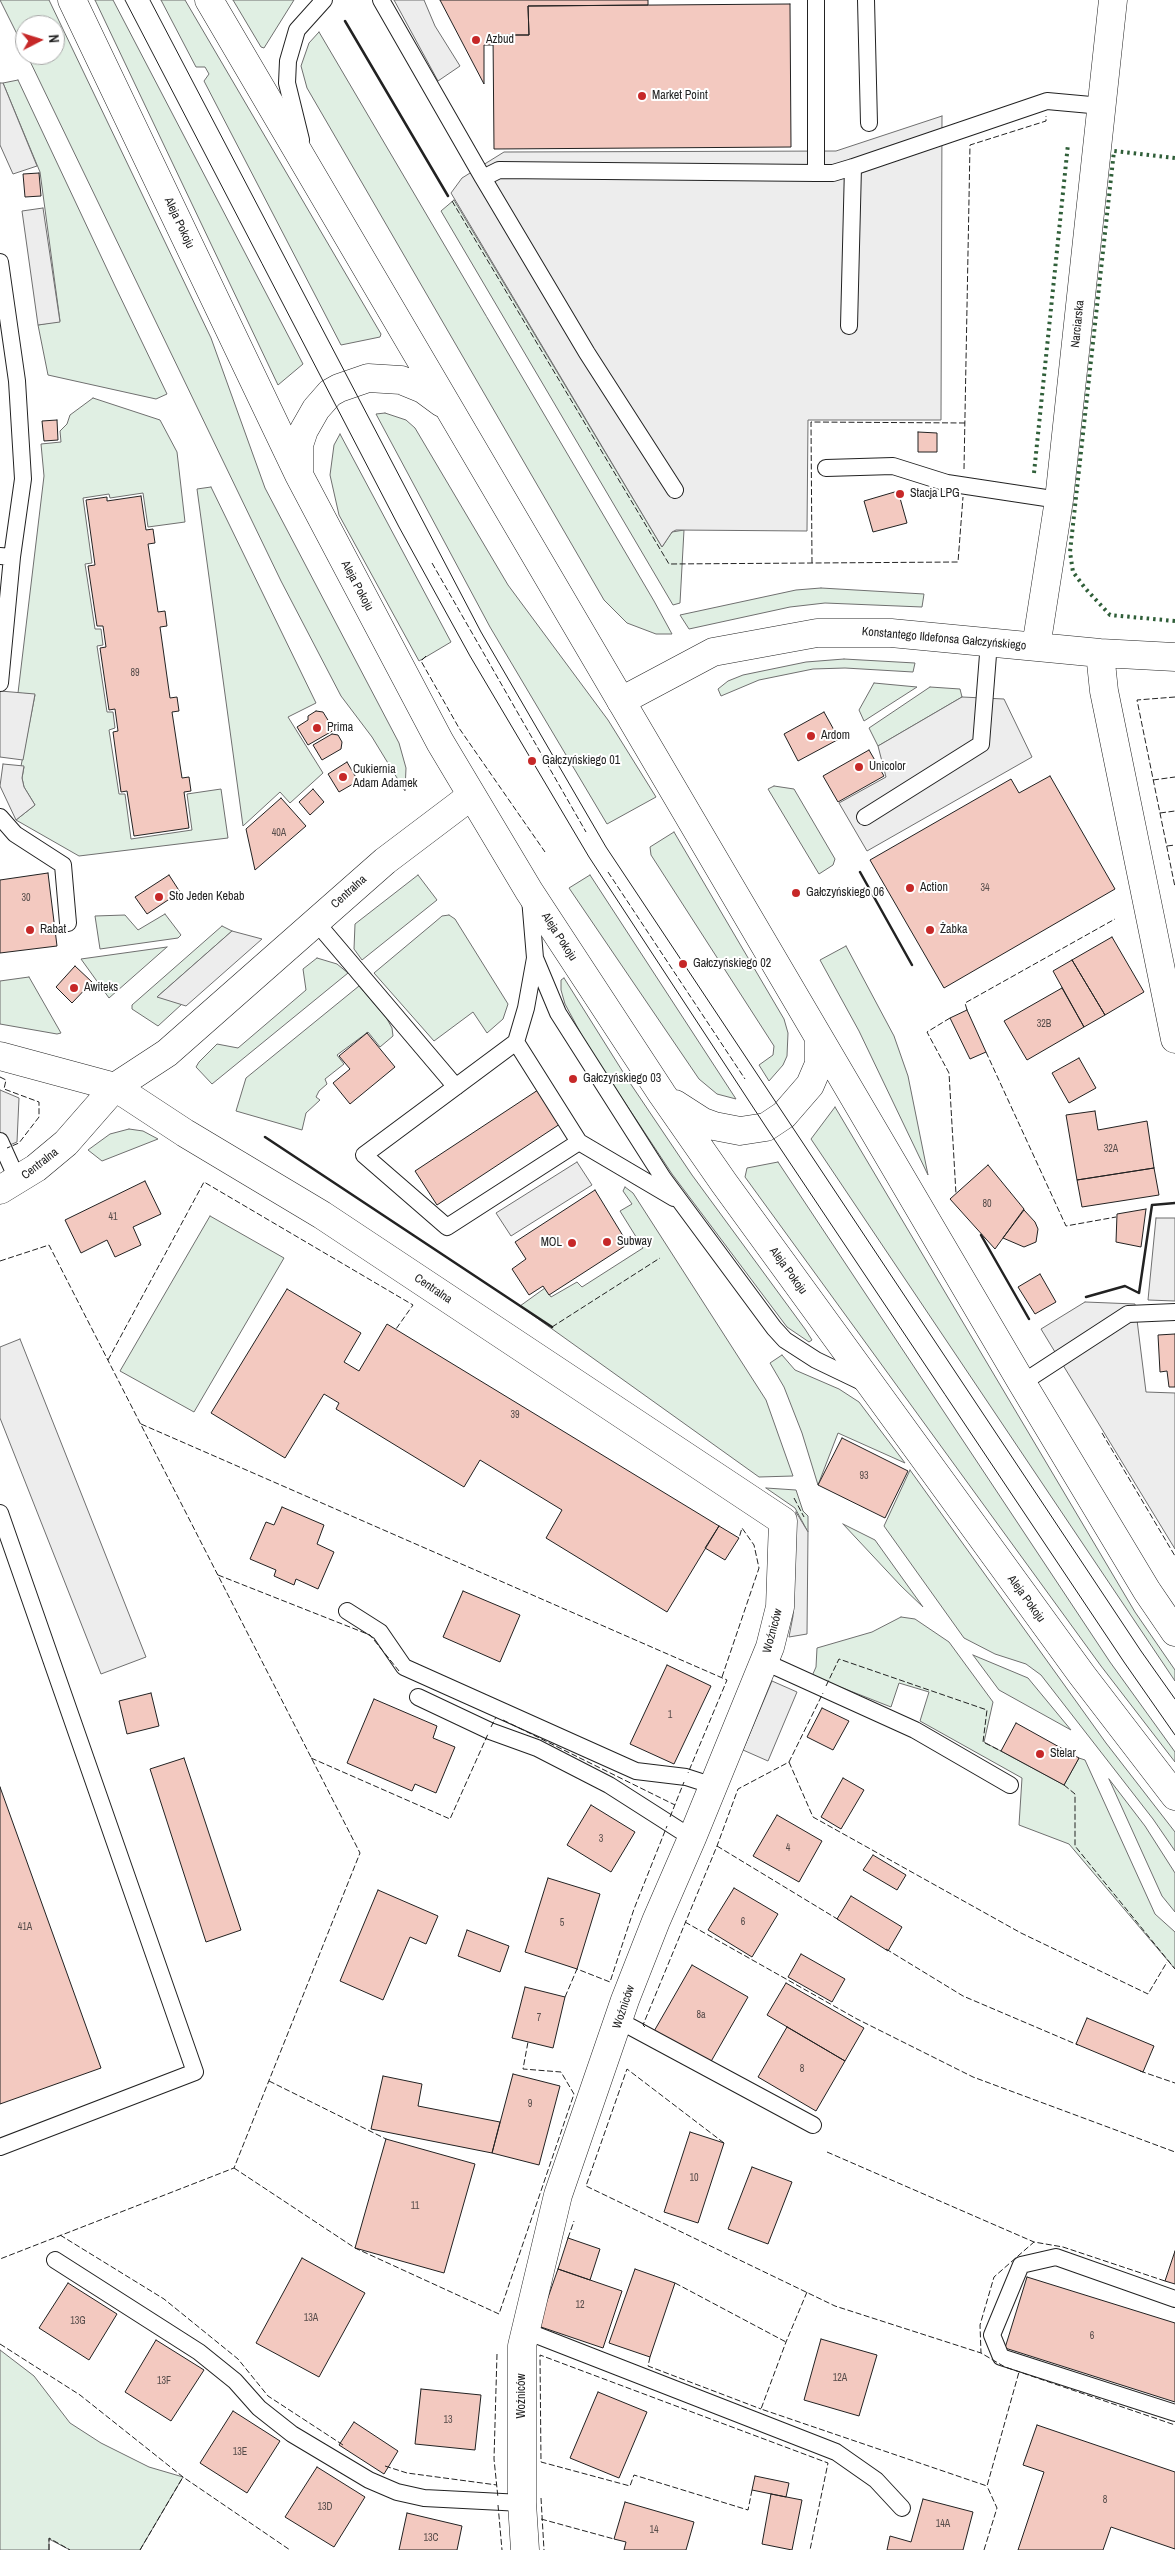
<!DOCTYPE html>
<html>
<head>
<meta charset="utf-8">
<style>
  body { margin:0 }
  #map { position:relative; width:1175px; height:2550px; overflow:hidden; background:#fff; font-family:"Archivo Narrow",sans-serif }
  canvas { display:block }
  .north { position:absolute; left:15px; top:15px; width:50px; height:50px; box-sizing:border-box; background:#fff; border:1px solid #a7a7a7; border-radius:50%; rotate:85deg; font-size:14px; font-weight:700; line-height:20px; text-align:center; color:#222 }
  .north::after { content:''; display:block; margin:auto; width:18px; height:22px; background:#c62828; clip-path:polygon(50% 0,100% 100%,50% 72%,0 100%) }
</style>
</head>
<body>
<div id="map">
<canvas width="1175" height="2550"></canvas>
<div class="north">N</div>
</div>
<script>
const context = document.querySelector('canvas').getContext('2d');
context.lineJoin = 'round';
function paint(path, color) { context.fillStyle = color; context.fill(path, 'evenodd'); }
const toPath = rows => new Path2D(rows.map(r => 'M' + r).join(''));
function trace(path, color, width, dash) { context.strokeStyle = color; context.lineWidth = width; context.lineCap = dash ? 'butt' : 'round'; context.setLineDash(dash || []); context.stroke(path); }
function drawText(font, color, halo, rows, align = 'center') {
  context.font = font + ' "Archivo Narrow",sans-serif'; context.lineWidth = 4; context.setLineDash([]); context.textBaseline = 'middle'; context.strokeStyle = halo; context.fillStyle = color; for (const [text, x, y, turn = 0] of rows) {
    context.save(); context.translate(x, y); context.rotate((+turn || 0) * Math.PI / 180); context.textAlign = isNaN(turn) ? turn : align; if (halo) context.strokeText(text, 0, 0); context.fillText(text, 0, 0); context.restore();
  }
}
const green = toPath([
  [0,0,49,0,211,338,265,488,399,743,406,768,405,791,372,737,341,696,281,581,27,55,55,55,55,25,25,25,25,50,0,0],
  [95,0,113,0,303,364,278,385,95,0],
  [161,0,185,0,381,334,380,337,341,345,204,81,209,74,205,67,196,67,161,0],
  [233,0,294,0,264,48,261,47,233,0],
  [319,32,654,601,672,634,656,634,627,623,604,600,307,88,301,66,309,43,319,32],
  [18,80,115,286,167,394,156,399,48,375,38,325,60,321,40,172,3,83,18,80],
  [454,200,662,547,672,532,684,530,680,603,673,605,441,211,454,200],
  [93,398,160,420,177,452,185,522,148,527,143,493,110,498,109,494,83,498,92,563,85,564,95,629,101,629,103,645,97,646,107,712,113,712,115,728,109,730,119,794,125,794,131,839,192,830,187,794,221,789,228,838,79,856,16,820,35,805,24,787,22,778,24,767,21,766,35,695,18,693,44,476,41,444,61,442,60,431,67,424,70,415,93,398],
  [385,413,406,420,415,428,508,585,608,720,656,797,607,824,490,627,376,414,385,413],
  [340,434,451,642,419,661,339,515,330,475,334,445,340,434],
  [211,487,316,703,288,717,323,773,290,803,280,792,243,826,197,489,211,487],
  [821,588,924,594,922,607,825,603,790,607,689,629,680,615,796,590,821,588],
  [844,659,915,663,913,672,845,668,813,669,759,680,721,696,718,689,728,681,743,675,806,662,844,659],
  [874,683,917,687,864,721,859,710,874,683],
  [930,687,960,689,962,697,878,746,869,728,930,687],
  [774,786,794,789,835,859,833,865,819,874,768,789,774,786],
  [674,832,784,1019,788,1033,787,1056,783,1065,769,1081,759,1065,773,1055,774,1046,651,855,650,847,674,832],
  [418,875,437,900,362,960,354,949,355,924,418,875],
  [590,875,736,1099,717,1094,699,1079,569,888,590,875],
  [165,914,181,935,178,938,100,949,95,916,125,915,138,930,165,914],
  [449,915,455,919,508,1004,503,1019,487,1033,473,1012,434,1041,374,973,435,922,442,916,449,915],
  [222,926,232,931,158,996,182,1004,158,1026,132,1009,132,1005,222,926],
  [846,946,894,1036,908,1076,928,1175,859,1031,820,960,846,946],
  [167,947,109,998,81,959,167,947],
  [317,958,337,964,348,973,212,1084,196,1067,199,1062,217,1044,238,1048,306,990,303,969,317,958],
  [29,977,61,1033,57,1034,0,1024,0,981,29,977],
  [564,978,628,1080,692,1175,805,1329,812,1340,809,1342,787,1327,672,1174,587,1045,565,1004,561,990,561,980,564,978],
  [359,986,387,1019,392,1028,393,1036,380,1047,368,1032,337,1055,344,1064,325,1079,327,1084,319,1091,316,1097,320,1100,306,1113,302,1130,236,1111,246,1078,359,986],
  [835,1107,1135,1612,1175,1670,1175,1681,811,1139,835,1107],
  [129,1129,143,1131,158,1139,102,1161,88,1150,110,1134,129,1129],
  [778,1162,1110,1662,1175,1752,1175,1762,1101,1666,745,1177,747,1168,778,1162],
  [625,1187,633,1193,766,1400,793,1476,759,1477,520,1306,545,1288,551,1297,577,1282,582,1287,643,1248,620,1211,632,1204,623,1191,625,1187],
  [210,1216,284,1258,194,1412,120,1371,210,1216],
  [782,1355,795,1370,839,1389,859,1402,905,1463,838,1433,818,1485,802,1433,784,1387,770,1363,782,1355],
  [910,1470,1106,1743,1175,1832,1175,1851,1153,1819,1041,1675,1026,1664,995,1654,964,1638,884,1526,910,1470],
  [766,1488,796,1490,803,1511,808,1516,808,1532,795,1508,766,1488],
  [843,1524,875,1540,923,1607,901,1586,843,1524],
  [901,1617,915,1619,949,1642,993,1702,984,1742,1064,1785,1079,1758,1085,1760,1155,1914,1175,1932,1175,1969,1069,1844,1019,1825,1022,1778,920,1721,929,1692,899,1683,891,1707,812,1676,816,1667,817,1648,872,1632,901,1617],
  [973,1655,1028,1678,1071,1730,999,1690,973,1655],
  [1109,1779,1145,1826,1175,1873,1175,1912,1162,1896,1109,1779],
  [0,2350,34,2376,70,2423,101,2443,149,2467,183,2477,140,2550,70,2550,49,2539,49,2550,0,2550,0,2350]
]);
paint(green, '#e0efe3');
trace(green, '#6f6f6f', 1);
const parking = toPath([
  [394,0,424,0,435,26,460,66,438,81,394,0],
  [0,83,3,83,37,166,13,174,0,145,0,83],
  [942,116,941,420,808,420,807,531,676,530,672,532,662,547,451,193,462,178,504,152,836,151,942,116],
  [43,208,60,322,38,325,22,211,43,208],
  [0,691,35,694,23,760,0,757,0,691],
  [962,697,1004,699,1032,757,867,851,839,803,886,777,878,746,962,697],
  [3,764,24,766,22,778,24,787,35,805,16,820,0,786,3,764],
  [232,931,262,939,186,1006,157,997,232,931],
  [0,1090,19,1098,17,1142,0,1149,0,1090],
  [577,1162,592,1185,511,1236,496,1213,577,1162],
  [1156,1218,1175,1218,1175,1301,1148,1300,1156,1218],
  [1085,1302,1135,1304,1146,1392,1175,1393,1175,1549,1041,1329,1085,1302],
  [20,1339,146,1657,101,1674,0,1418,0,1347,20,1339],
  [796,1512,808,1532,807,1634,789,1637,793,1616,796,1512],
  [772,1681,797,1692,768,1761,743,1750,772,1681]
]);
paint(parking, '#ededed');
trace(parking, '#6f6f6f', 1);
const building = toPath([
  [440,0,648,0,648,5,528,6,529,35,493,35,493,45,484,45,484,84,440,0],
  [790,4,791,147,494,149,493,35,529,35,528,6,790,4],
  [39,173,41,196,25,197,23,174,39,173],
  [57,420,58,440,44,441,42,421,57,420],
  [918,432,937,433,937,452,918,452,918,432],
  [898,491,907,523,873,532,864,501,898,491],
  [141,496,146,530,153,529,155,543,148,544,158,612,165,611,167,626,160,627,170,698,177,697,179,711,172,712,182,778,189,777,191,791,184,792,189,828,134,836,127,791,121,792,113,732,118,731,115,709,109,710,100,648,106,647,103,626,97,626,88,566,95,565,86,500,107,497,107,501,141,496],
  [316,711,323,712,334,730,308,745,297,727,308,720,308,716,316,711],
  [824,712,839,739,798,761,784,734,824,712],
  [332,734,338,735,342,742,341,749,322,760,313,745,332,734],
  [869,750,884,776,838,802,823,776,869,750],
  [347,762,358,781,339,792,328,774,347,762],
  [1050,776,1115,889,944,988,870,860,1011,779,1019,793,1050,776],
  [313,789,324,802,310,815,299,802,313,789],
  [281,798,306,826,255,870,246,829,281,798],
  [48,873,57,946,0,953,0,880,48,873],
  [169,875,180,892,147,914,135,897,169,875],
  [1112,937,1144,992,1105,1015,1072,960,1112,937],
  [1072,960,1105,1015,1084,1027,1053,971,1072,960],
  [75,966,92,982,72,1003,56,987,75,966],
  [1062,988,1084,1027,1027,1060,1004,1021,1062,988],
  [967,1010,986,1052,970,1059,950,1018,967,1010],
  [367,1033,395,1067,350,1104,333,1083,350,1069,339,1056,367,1033],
  [1079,1058,1096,1088,1069,1103,1052,1073,1079,1058],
  [538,1090,560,1124,437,1205,415,1171,538,1090],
  [1095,1111,1098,1130,1147,1121,1154,1168,1077,1180,1066,1115,1095,1111],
  [988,1165,1024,1209,995,1249,950,1199,988,1165],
  [1154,1168,1159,1195,1082,1207,1077,1180,1154,1168],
  [145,1181,161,1214,133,1227,141,1245,115,1257,107,1240,81,1253,65,1220,145,1181],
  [595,1190,628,1244,549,1295,543,1286,529,1295,512,1269,526,1259,515,1242,595,1190],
  [1146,1209,1141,1247,1116,1242,1117,1214,1146,1209],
  [1024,1210,1035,1222,1038,1229,1036,1242,1024,1247,1003,1238,1024,1210],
  [1040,1274,1056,1302,1035,1314,1018,1287,1040,1274],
  [287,1289,361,1333,344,1362,359,1371,387,1324,719,1526,667,1612,546,1538,562,1510,480,1460,464,1487,336,1409,339,1403,324,1394,285,1458,211,1413,287,1289],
  [1175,1334,1175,1387,1169,1387,1167,1371,1160,1372,1158,1335,1175,1334],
  [842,1438,908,1471,885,1518,818,1485,842,1438],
  [282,1507,324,1525,317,1544,334,1552,318,1589,296,1579,294,1585,274,1576,276,1570,250,1559,266,1522,274,1525,282,1507],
  [719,1526,739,1538,725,1560,705,1548,719,1526],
  [463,1591,520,1615,500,1662,443,1637,463,1591],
  [667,1665,711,1686,674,1764,630,1744,667,1665],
  [151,1693,159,1726,127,1734,119,1701,151,1693],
  [374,1699,437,1726,433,1738,455,1747,436,1793,415,1784,412,1791,347,1763,374,1699],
  [822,1708,849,1721,833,1750,807,1737,822,1708],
  [1016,1723,1079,1758,1064,1785,1001,1751,1016,1723],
  [184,1758,241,1930,206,1942,150,1769,184,1758],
  [843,1778,864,1790,841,1829,821,1817,843,1778],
  [0,1787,101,2068,0,2104,0,1787],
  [591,1805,635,1832,611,1872,567,1845,591,1805],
  [777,1815,822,1841,799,1882,753,1856,777,1815],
  [873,1855,906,1875,897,1890,863,1870,873,1855],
  [548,1878,600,1894,577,1969,525,1952,548,1878],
  [734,1888,778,1914,752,1957,708,1930,734,1888],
  [378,1890,438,1916,426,1944,410,1937,383,2000,340,1981,378,1890],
  [851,1896,902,1927,888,1951,837,1919,851,1896],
  [467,1930,509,1946,500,1972,458,1956,467,1930],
  [801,1954,845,1979,832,2002,788,1977,801,1954],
  [692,1965,748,1997,709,2065,653,2033,692,1965],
  [786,1983,864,2028,845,2061,767,2015,786,1983],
  [525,1987,565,1997,553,2048,512,2038,525,1987],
  [1087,2018,1154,2046,1143,2072,1076,2044,1087,2018],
  [787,2027,845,2061,816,2111,758,2077,787,2027],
  [513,2074,560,2086,539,2165,492,2153,513,2074],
  [383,2076,422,2084,418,2106,500,2122,492,2153,371,2129,383,2076],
  [690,2132,724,2143,698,2223,664,2212,690,2132],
  [386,2139,475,2164,444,2273,355,2248,386,2139],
  [752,2167,792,2182,768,2244,728,2229,752,2167],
  [568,2238,600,2249,590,2280,558,2269,568,2238],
  [1175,2251,1175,2284,1165,2281,1175,2251],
  [302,2258,365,2293,319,2377,256,2343,302,2258],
  [558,2269,622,2291,603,2348,538,2326,558,2269],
  [635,2269,675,2283,650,2357,609,2343,635,2269],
  [1027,2277,1175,2323,1175,2402,1005,2348,1027,2277],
  [68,2283,117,2314,89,2360,39,2328,68,2283],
  [821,2339,877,2355,859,2416,804,2400,821,2339],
  [156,2340,204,2370,171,2421,125,2392,156,2340],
  [421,2389,481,2395,475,2450,415,2444,421,2389],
  [598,2392,647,2412,619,2478,570,2458,598,2392],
  [233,2411,280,2441,247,2493,200,2463,233,2411],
  [354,2422,398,2451,384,2474,339,2445,354,2422],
  [1037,2425,1175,2472,1175,2549,1111,2527,1103,2550,1018,2550,1044,2472,1023,2465,1037,2425],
  [317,2467,365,2497,334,2547,285,2517,317,2467],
  [755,2476,789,2483,786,2497,752,2490,755,2476],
  [771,2494,802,2500,792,2550,762,2544,771,2494],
  [923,2499,973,2512,963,2550,887,2550,890,2536,911,2542,923,2499],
  [625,2502,694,2522,686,2550,624,2550,626,2542,614,2539,625,2502],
  [407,2513,462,2526,457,2550,399,2550,407,2513]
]);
paint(building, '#f3c9c0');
trace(building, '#222', 1);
const service = toPath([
  [381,0,483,178,499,170,816,173,816,0],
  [866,0,869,123],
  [301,140,287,83,288,61,297,30,324,0],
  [816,173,833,173,853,167,1047,101,1102,106],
  [483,178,587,353,675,490],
  [0,262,17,381,23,479,12,557],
  [849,326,853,167],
  [826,468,893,466,947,483,1059,500],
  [0,556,12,557,0,683],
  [0,817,15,834,63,865,68,923],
  [865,817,981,744,989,642],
  [530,898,535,958,558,1013,663,1178,774,1328,785,1340,816,1360,866,1384],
  [316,922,456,1087],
  [535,958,526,1008,516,1042,579,1142,674,1198],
  [516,1042,364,1155,447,1227,579,1142],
  [0,1141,18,1181],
  [1022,1383,1128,1314,1175,1312],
  [0,1513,195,2072,0,2147],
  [347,1611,380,1632,404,1667,636,1771,686,1777,714,1786],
  [765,1662,915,1730,1010,1785],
  [418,1697,490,1731,537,1748,609,1785,692,1838],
  [618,2020,813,2125],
  [55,2260,199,2352,235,2381,259,2408,292,2434,369,2480,397,2492,424,2498,522,2503],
  [1175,2299,1056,2257,1021,2265,992,2335,1001,2357,1175,2413],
  [526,2331,836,2452,876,2480,902,2508]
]);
const minor = toPath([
  [1036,647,1059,500,1113,0],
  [1100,653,1104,691,1175,1039],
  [621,701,713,652,817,633,891,633,1100,653,1175,657],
  [0,1190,36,1168,66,1143,115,1087,185,1133,322,1215,783,1521,780,1607,770,1647,692,1838,656,1921,625,2000,558,2195,522,2346,522,2503,525,2550]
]);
const tertiary = toPath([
  [0,1056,115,1087,167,1053,385,861,471,796]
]);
const secondary = toPath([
  [72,0,299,475,440,742,529,891,662,1094,724,1183,1082,1675,1175,1796],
  [209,0,1022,1383,1147,1591,1175,1632],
  [299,474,299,445,304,430,316,409,330,393,339,388,368,378,401,380,423,389,442,403],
  [675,1104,703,1122,714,1126,740,1131,766,1127,784,1115,810,1085,819,1064,819,1038]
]);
trace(service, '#222', 18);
trace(minor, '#222', 29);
trace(tertiary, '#222', 29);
trace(secondary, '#222', 29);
trace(service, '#fff', 16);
trace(minor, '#fff', 28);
trace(tertiary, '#fff', 28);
trace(secondary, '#fff', 28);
trace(toPath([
  [125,0,399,527,470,656,589,857,766,1127,1124,1662,1175,1735],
  [150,0,481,632,606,847,1141,1651,1175,1699]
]), '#222', 1);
trace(toPath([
  [1034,473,1068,144],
  [1175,621,1110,615,1085,588,1073,572,1070,552,1114,151,1175,158]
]), '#2f5e38', 4, [2.5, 4]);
trace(toPath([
  [452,201,669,564,958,562,963,497],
  [964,469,970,145,1046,121,1046,116],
  [432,563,586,832],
  [812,563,811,422,965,423],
  [426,656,421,661,459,728,545,852],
  [1175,697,1137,700,1175,887],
  [1153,780,1175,777],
  [1160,813,1175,811],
  [1167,846,1175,845],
  [608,872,745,1079],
  [967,1010,965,1003,1115,919],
  [950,1018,927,1032,949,1073,956,1194],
  [986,1052,1066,1226,1116,1217],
  [0,1077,6,1080,4,1089,39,1102,39,1117,19,1143,7,1148],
  [0,1261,49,1245,360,1853,234,2168,0,2259],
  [552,1327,660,1258],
  [108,1360,204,1182,413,1305,396,1329],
  [141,1424,727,1680,688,1773],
  [1102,1433,1175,1556],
  [794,1498,804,1517],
  [218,1575,370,1635,399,1671],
  [722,1677,759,1568,754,1545,742,1528,739,1538],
  [826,1686,839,1659,987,1710,983,1742,1001,1751],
  [503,1720,675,1805],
  [491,1727,496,1717],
  [311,1758,450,1819,488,1734],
  [789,1762,813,1817,1021,1933,1148,1994,1167,1962],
  [1064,1785,1075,1794,1075,1846,1175,1969],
  [670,1817,684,1782],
  [717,1846,839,1920],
  [685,1922,857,2019,973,2077,1175,2152],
  [886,1949,963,1996,1078,2045],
  [565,1997,577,1969,610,1982,634,1909,667,1826],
  [645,2027,643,2025,717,1846,738,1789,789,1762,823,1693],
  [1140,2071,1175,2083],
  [269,2081,386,2139],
  [724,2143,627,2069,586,2186,835,2306,981,2353],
  [827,2152,1034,2242],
  [234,2168,355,2248,499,2314,574,2094,561,2072,523,2069,528,2042],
  [60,2235,164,2299,238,2359,268,2396,343,2445],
  [568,2238,574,2221],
  [1165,2281,1063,2247,1034,2242,994,2277,980,2325,981,2353,1005,2367,1175,2425],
  [675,2283,786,2342],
  [807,2292,786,2342,761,2409,987,2486,1019,2372],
  [0,2344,80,2395,183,2477,290,2550],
  [497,2354,494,2459,498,2498],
  [650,2357,648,2366,761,2409],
  [385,2466,407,2473,497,2485],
  [752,2490,748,2510,634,2475,630,2486,541,2462,540,2355,828,2463,810,2550],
  [541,2498,544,2550],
  [498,2505,502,2550],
  [541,2519,614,2539],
  [49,2550,49,2538,70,2550],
  [140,2550,183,2477],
  [984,2550,997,2508,987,2486]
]), '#222', 1, [6, 2.5]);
trace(toPath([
  [345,21,448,196],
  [860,872,912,965],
  [265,1137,552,1327],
  [981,1235,1029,1319],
  [1086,1297,1125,1286,1139,1293,1152,1205,1175,1203]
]), '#222', 2.5);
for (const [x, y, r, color] of [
  [476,40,5,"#c62828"],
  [642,96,5,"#c62828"],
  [900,494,5,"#c62828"],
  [317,728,5,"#c62828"],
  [811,736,5,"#c62828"],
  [532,761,5,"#c62828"],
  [859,767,5,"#c62828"],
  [343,777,5,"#c62828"],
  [910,888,5,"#c62828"],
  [796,893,5,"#c62828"],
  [159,897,5,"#c62828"],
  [30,930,5,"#c62828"],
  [930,930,5,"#c62828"],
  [683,964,5,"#c62828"],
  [74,988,5,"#c62828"],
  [573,1079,5,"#c62828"],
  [607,1242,5,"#c62828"],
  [572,1243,5,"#c62828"],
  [1040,1754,5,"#c62828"]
]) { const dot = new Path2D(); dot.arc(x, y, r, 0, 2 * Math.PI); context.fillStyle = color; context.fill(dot); trace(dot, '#fff', 2); }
drawText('10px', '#564c4a', null, [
  ["89",135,673],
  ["40A",279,833],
  ["34",985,888],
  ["30",26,898],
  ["32B",1044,1024],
  ["32A",1111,1149],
  ["80",987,1204],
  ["41",113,1217],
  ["39",515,1415],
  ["93",864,1476],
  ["1",670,1715],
  ["3",601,1839],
  ["4",788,1848],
  ["6",743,1922],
  ["5",562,1923],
  ["41A",25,1927],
  ["8a",701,2015],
  ["7",539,2018],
  ["8",802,2069],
  ["9",530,2104],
  ["10",694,2178],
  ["11",415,2206],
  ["12",580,2305],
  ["13A",311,2318],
  ["13G",78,2321],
  ["6",1092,2336],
  ["12A",840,2378],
  ["13F",164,2381],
  ["13",448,2420],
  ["13E",240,2452],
  ["8",1105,2500],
  ["13D",325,2507],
  ["14A",943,2524],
  ["14",654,2530],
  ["13C",431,2538]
]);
drawText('12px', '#222', '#fff', [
  ["Azbud",486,40],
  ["Market Point",652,96],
  ["Stacja LPG",910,494],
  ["Prima",327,728],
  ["Ardom",821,736],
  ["Gałczyńskiego 01",542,761],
  ["Unicolor",869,767],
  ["Cukiernia",353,770],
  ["Adam Adamek",353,784],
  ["Action",920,888],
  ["Gałczyńskiego 06",806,893],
  ["Sto Jeden Kebab",169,897],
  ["Rabat",40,930],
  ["Żabka",940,930],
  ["Gałczyńskiego 02",693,964],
  ["Awiteks",84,988],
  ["Gałczyńskiego 03",583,1079],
  ["Subway",617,1242],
  ["MOL",562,1243,"right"],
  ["Stelar",1050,1754]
], 'left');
drawText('12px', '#222', '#fff', [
  ["Aleja Pokoju",179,223,65],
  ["Narciarska",1078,324,-84],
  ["Aleja Pokoju",357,586,62],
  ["Konstantego Ildefonsa Gałczyńskiego",944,639,5],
  ["Centralna",349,892,-42],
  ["Aleja Pokoju",559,937,57],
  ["Centralna",40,1164,-38],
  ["Aleja Pokoju",788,1271,54],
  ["Centralna",433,1289,34],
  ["Aleja Pokoju",1026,1599,54],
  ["Woźniców",773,1631,-75],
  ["Woźniców",624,2007,-71],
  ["Woźniców",522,2396,-90]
]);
</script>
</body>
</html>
